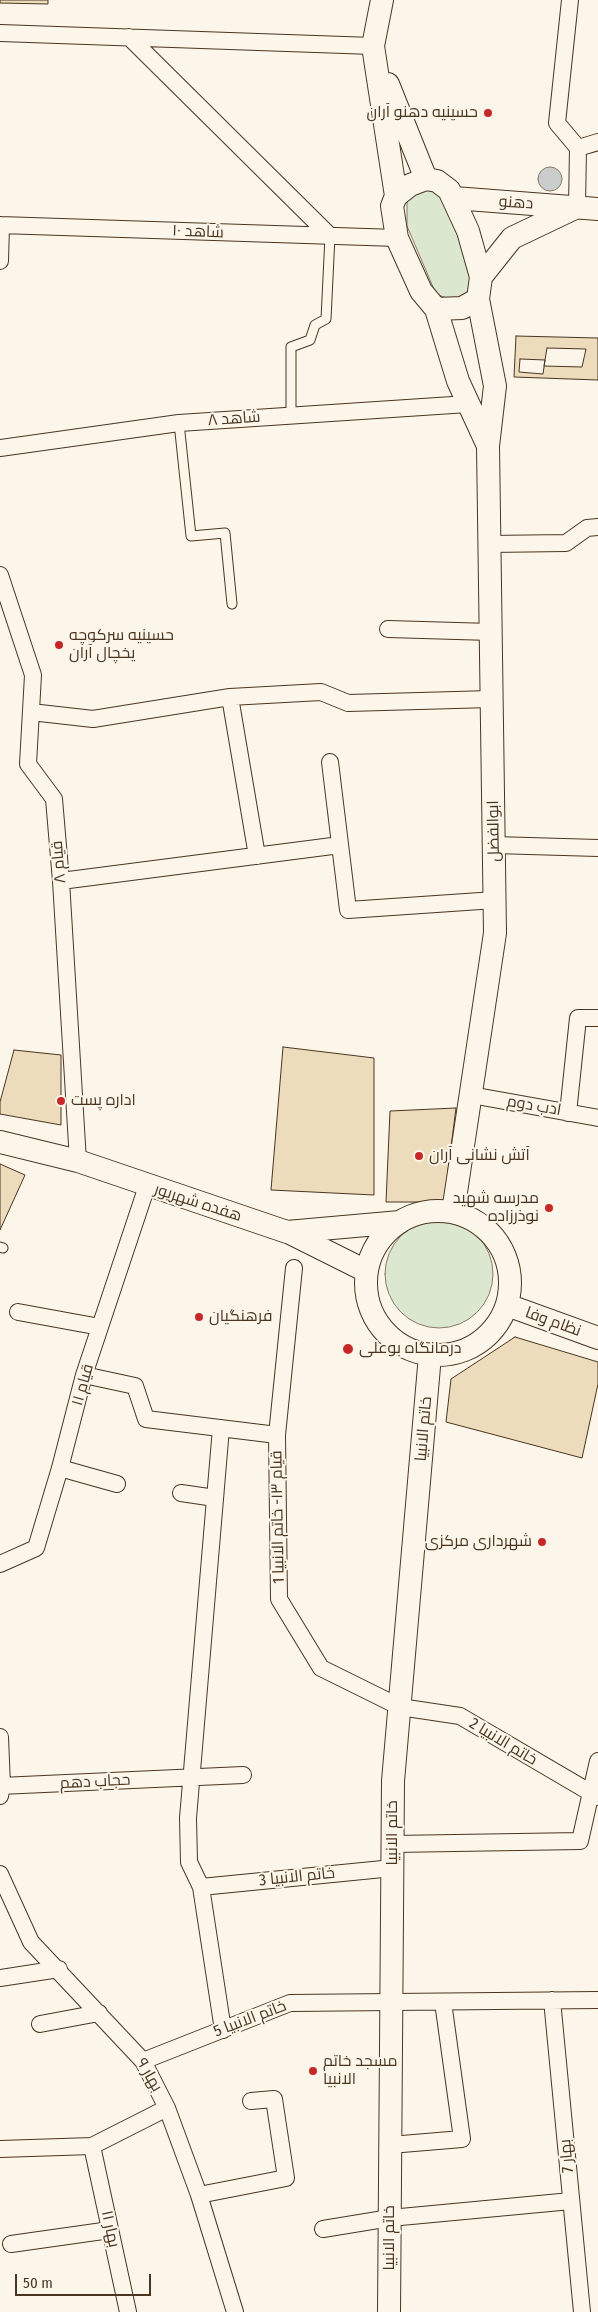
<!DOCTYPE html>
<html>
<head>
<meta charset="utf-8">
<style>
  body { margin:0 }
  #map { position:relative; width:598px; height:2312px; overflow:hidden; background:#fbf6e9; font-family:"Fira Sans Condensed",sans-serif }
  canvas { display:block }
  .scale { position:absolute; left:15px; top:2274px; width:136px; height:22px; box-sizing:border-box; border:2px solid #4a3520; border-top:0; padding-left:6px; font-size:15px; line-height:18px; white-space:nowrap; color:#4a3520; -webkit-text-stroke:4px #fbf6e9; paint-order:stroke }
</style>
</head>
<body>
<div id="map">
<canvas width="598" height="2312"></canvas>
<div class="scale">50 m</div>
</div>
<script>
const context = document.querySelector('canvas').getContext('2d');
context.lineJoin = 'round';
function paint(path, color) { context.fillStyle = color; context.fill(path, 'evenodd'); }
const toPath = rows => new Path2D(rows.map(r => 'M' + r).join(''));
function trace(path, color, width, dash) { context.strokeStyle = color; context.lineWidth = width; context.lineCap = dash ? 'butt' : 'round'; context.setLineDash(dash || []); context.stroke(path); }
function drawText(font, color, halo, rows, align = 'center') {
  context.font = font + ' "Fira Sans Condensed",Cairo,sans-serif'; context.lineWidth = 4; context.setLineDash([]); context.textBaseline = 'middle'; context.strokeStyle = halo; context.fillStyle = color; for (const [text, x, y, turn = 0] of rows) {
    context.save(); context.translate(x, y); context.rotate((+turn || 0) * Math.PI / 180); context.textAlign = isNaN(turn) ? turn : align; if (halo) context.strokeText(text, 0, 0); context.fillText(text, 0, 0); context.restore();
  }
}
const green = toPath([
  [436,187,470,256,472,292,454,301,436,294,407,226,407,201,417,193,436,187],
  '385 1274a54 54 0 1 1 108 0a54 54 0 1 1-108 0Z'
]);
paint(green, '#dce7d0');
trace(green, '#887966', 1);
const water = toPath([
  '538 179a12 12 0 1 1 24 0a12 12 0 1 1-24 0Z'
]);
paint(water, '#c9cecd');
trace(water, '#887966', 1);
const building = toPath([
  [0,0,48,0,48,4,0,3,0,0],
  [516,336,598,338,598,380,514,377,516,336],
  [547,348,586,349,582,367,544,366,547,348],
  [520,359,545,360,543,374,519,372,520,359],
  [283,1047,374,1058,374,1195,271,1190,283,1047],
  [14,1050,61,1055,61,1125,0,1114,0,1102,14,1050],
  [456,1108,444,1202,386,1202,390,1111,456,1108],
  [0,1164,25,1175,0,1230,0,1164],
  [515,1337,598,1362,598,1384,582,1458,446,1422,451,1379,515,1337]
]);
paint(building, '#ecdcbc');
trace(building, '#4a3520', 1);
const lane = toPath([
  [291,416,291,347,310,340,315,325,326,319,330,236],
  [179,423,191,536,225,533,232,604],
  [0,1247,3,1248]
]);
const street = toPath([
  [570,0,557,123,578,148,577,207],
  [0,33,373,46],
  [129,37,330,236],
  [578,148,598,142],
  [0,225,397,238],
  [0,261,1,225],
  [0,448,179,423,468,404],
  [489,544,566,543,587,528,598,527],
  [0,575,33,675,28,764,54,799,61,881,78,1161],
  [388,629,491,632],
  [230,697,257,856],
  [31,712,93,719,230,697,321,692,348,703,491,699],
  [330,762,348,910,495,900],
  [494,845,598,848],
  [61,881,340,845],
  [471,1095,598,1118],
  [568,1113,578,1018,598,1018],
  [294,1268,277,1435,279,1599,321,1668,400,1707,460,1716,598,1797],
  [18,1312,100,1327],
  [84,1375,135,1386,146,1419,277,1435],
  [221,1428,188,1818,189,1862,201,1887,223,2030],
  [60,1468,117,1484],
  [181,1493,215,1498],
  [0,1564,36,1548,60,1468,84,1375,147,1186],
  [0,1737,2,1786,0,1796],
  [0,1786,243,1775],
  [393,1844,580,1841,598,1761],
  [0,1874,31,1942,143,2061,167,2108,199,2195,235,2312],
  [201,1887,393,1868],
  [0,1978,59,1969],
  [552,2000,582,2312],
  [40,2024,99,2013],
  [143,2061,290,2003,598,2000],
  [390,2145,462,2139,443,2002],
  [92,2146,128,2312],
  [0,2149,92,2146,167,2108],
  [199,2195,286,2178,274,2099,251,2101],
  [323,2229,390,2218,571,2201],
  [11,2244,110,2230]
]);
const secondary = toPath([
  [382,0,373,46,396,196],
  [388,84,426,179],
  [426,179,437,181,449,190,468,231,481,277,478,299,462,308,436,309,421,291,397,238,392,206,396,196,410,185,426,179],
  [454,198,598,209],
  [481,277,512,238,577,207],
  [436,309,458,381,488,446],
  [0,1142,78,1161,287,1232,400,1222],
  '366 1283a72 72 0 1 1 144 0a72 72 0 1 1-144 0Z',
  [453,1212,495,933,488,446,495,386,478,299],
  [288,1232,366,1271],
  [507,1305,598,1338],
  [389,2312,393,1781,430,1355]
]);
trace(lane, '#4a3520', 11);
trace(street, '#4a3520', 18);
trace(secondary, '#4a3520', 24);
trace(lane, '#fbf6e9', 9);
trace(street, '#fbf6e9', 16);
trace(secondary, '#fbf6e9', 22);
for (const [x, y, r, color] of [
  [488,113,5,"#c62828"],
  [59,645,5,"#c62828"],
  [61,1101,5,"#c62828"],
  [419,1156,5,"#c62828"],
  [549,1208,5,"#c62828"],
  [199,1317,5,"#c62828"],
  [348,1349,6,"#c62828"],
  [542,1542,5,"#c62828"],
  [313,2071,5,"#c62828"]
]) { const dot = new Path2D(); dot.arc(x, y, r, 0, 2 * Math.PI); context.fillStyle = color; context.fill(dot); trace(dot, '#fbf6e9', 2); }
drawText('16px', '#4a3520', '#fbf6e9', [
  ["حسینیه دهنو آران",478,113,"right"],
  ["حسینیه سرکوچه",69,636],
  ["یخچال آران",69,654],
  ["اداره پست",71,1101],
  ["آتش نشانی آران",429,1156],
  ["مدرسه شهید",539,1199,"right"],
  ["نوذرزاده",539,1217,"right"],
  ["فرهنگیان",209,1317],
  ["درمانگاه بوعلی",359,1349],
  ["شهرداری مرکزی",532,1542,"right"],
  ["مسجد خاتم",323,2062],
  ["الانبیا",323,2080]
], 'left');
drawText('16px', '#4a3520', '#fbf6e9', [
  ["دهنو",516,203,4],
  ["شاهد ۱۰",198,232,2],
  ["شاهد ۸",234,419,-4],
  ["ابوالفضل",494,831,-91],
  ["قیام ۸",59,862,-95],
  ["ادب دوم",534,1106,10],
  ["هفده شهریور",198,1203,18],
  ["نظام وفا",553,1322,20],
  ["قیام ۱۱",83,1385,-74],
  ["خاتم الانبیا",424,1429,-85],
  ["قیام ۱۳- خاتم الانبیا 1",278,1517,-91],
  ["خاتم الانبیا 2",503,1742,31],
  ["حجاب دهم",95,1782,-3],
  ["خاتم الانبیا",393,1833,-90],
  ["خاتم الانبیا 3",297,1877,-6],
  ["خاتم الانبیا 5",250,2019,-21],
  ["بهار ۹",149,2075,60],
  ["بهار 7",567,2156,-95],
  ["بهار ۱۱",110,2229,78],
  ["خاتم الانبیا",390,2238,-90]
]);
</script>
</body>
</html>
